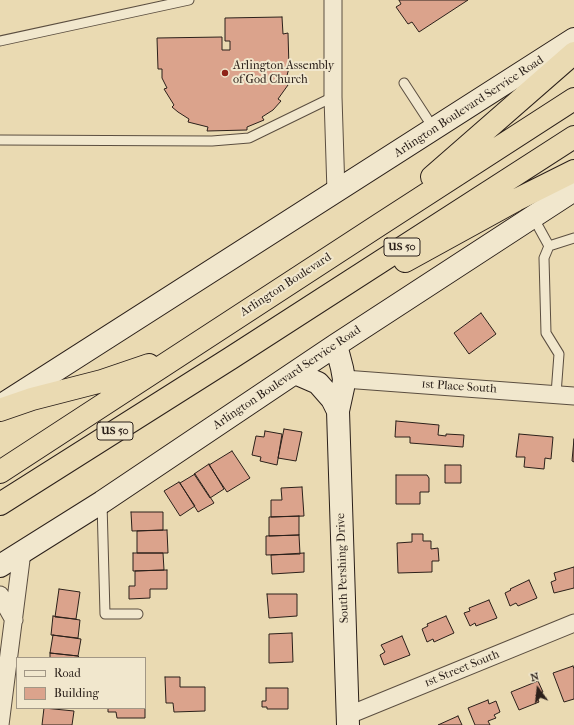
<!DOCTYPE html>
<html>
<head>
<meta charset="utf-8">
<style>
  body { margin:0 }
  #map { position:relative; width:574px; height:725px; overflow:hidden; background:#eadab2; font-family:"IM FELL French Canon",serif }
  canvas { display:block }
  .legend { position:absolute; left:16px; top:657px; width:130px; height:52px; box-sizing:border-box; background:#f1e7cd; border:1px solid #a29785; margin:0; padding:5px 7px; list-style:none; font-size:12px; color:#2b201a }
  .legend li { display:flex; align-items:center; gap:8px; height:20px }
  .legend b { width:20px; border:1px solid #a29785 }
  .north { position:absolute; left:518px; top:669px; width:40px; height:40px; -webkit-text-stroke:3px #f1e7cd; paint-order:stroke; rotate:345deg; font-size:11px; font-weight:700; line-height:16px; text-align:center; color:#2b201a }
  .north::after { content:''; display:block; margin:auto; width:14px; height:18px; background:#2b201a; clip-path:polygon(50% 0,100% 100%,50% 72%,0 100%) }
</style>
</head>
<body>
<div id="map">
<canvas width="574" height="725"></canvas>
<ul class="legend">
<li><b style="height:5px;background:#f1e7cd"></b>Road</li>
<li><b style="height:11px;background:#dba38c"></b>Building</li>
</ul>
<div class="north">N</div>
</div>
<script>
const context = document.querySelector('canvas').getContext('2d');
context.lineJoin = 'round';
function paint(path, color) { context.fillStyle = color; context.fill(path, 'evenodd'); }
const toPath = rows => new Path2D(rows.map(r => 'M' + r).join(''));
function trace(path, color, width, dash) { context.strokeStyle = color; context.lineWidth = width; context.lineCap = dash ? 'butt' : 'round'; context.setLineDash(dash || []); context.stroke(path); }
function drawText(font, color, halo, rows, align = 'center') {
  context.font = font + ' "IM FELL French Canon",serif'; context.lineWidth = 4; context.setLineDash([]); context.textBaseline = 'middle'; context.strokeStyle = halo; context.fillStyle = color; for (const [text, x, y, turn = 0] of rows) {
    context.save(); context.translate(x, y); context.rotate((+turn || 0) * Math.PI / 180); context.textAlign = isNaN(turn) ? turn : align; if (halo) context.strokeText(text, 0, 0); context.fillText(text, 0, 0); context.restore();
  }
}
const building = toPath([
  [399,0,468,0,419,32,412,22,408,24,396,7,401,4,399,0],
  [282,17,283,34,288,33,289,68,285,83,288,85,278,99,281,101,273,110,262,117,264,120,247,127,247,130,207,131,208,127,188,122,189,119,178,112,172,107,174,105,164,89,167,88,162,78,162,69,158,69,157,38,222,37,222,50,230,50,230,41,225,41,225,18,282,17],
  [481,313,496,334,469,354,454,333,481,313],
  [396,421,439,425,438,435,446,436,446,434,464,435,463,447,410,443,410,437,395,437,396,421],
  [284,429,302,432,296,461,278,458,284,429],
  [265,431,282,434,277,465,260,461,261,457,252,455,256,436,264,437,265,431],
  [519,434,553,437,551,459,545,458,544,469,524,467,525,457,516,457,519,434],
  [574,439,574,462,572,461,574,439],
  [232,451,250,478,227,492,209,465,232,451],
  [209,464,224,489,210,498,194,474,209,464],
  [445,465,461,465,461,483,445,483,445,465],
  [195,474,214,503,198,512,180,483,195,474],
  [396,475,427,475,429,478,429,492,420,492,420,504,396,504,396,475],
  [179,482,195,506,180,516,164,491,179,482],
  [302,487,304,516,271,517,271,500,282,500,281,488,302,487],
  [131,512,163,512,163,530,132,531,131,512],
  [299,516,299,535,269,536,269,517,299,516],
  [167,530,168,553,137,553,137,531,167,530],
  [412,534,423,534,423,541,431,541,431,549,438,548,439,561,432,561,432,572,398,573,397,543,412,542,412,534],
  [299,535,300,554,266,555,266,536,299,535],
  [133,553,163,553,164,570,133,571,133,553],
  [304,553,304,572,272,574,271,555,304,553],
  [574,567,574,588,554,593,551,582,556,580,554,573,574,567],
  [167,570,167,589,150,589,150,598,129,599,129,586,135,586,135,571,167,570],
  [529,580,537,598,518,606,516,603,510,606,505,593,511,590,510,589,529,580],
  [59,589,80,592,76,619,55,617,59,589],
  [267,594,297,594,297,616,269,618,267,594],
  [489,600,497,618,476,626,475,623,470,626,464,613,470,611,469,608,489,600],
  [53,616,80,620,78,638,51,635,53,616],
  [446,616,454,633,434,642,433,639,427,642,422,629,428,626,427,624,446,616],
  [292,633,293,662,269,663,269,634,292,633],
  [53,635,81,639,78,656,50,653,53,635],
  [402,636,410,655,384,665,380,655,385,652,381,645,402,636],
  [50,653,78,656,80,658,50,658,50,653],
  [573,666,574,669,574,699,564,702,553,673,573,666],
  [165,677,180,677,180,687,205,687,205,711,174,712,173,703,166,703,165,677],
  [538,681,543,692,536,695,539,702,519,710,511,692,538,681],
  [266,688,288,688,288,709,267,709,267,707,262,707,262,701,266,701,266,688],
  [145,693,145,718,117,718,116,712,108,712,108,708,145,708,145,693],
  [488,700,489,704,496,701,500,712,494,715,496,718,488,721,490,725,475,725,468,708,488,700],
  [44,708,74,711,72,725,42,725,44,708],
  [458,716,462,725,438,725,458,716]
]);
paint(building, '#dba38c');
trace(building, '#2b201a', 1);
const lane = toPath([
  [0,41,189,0],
  [404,83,434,129],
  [0,140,212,141,249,138,333,97],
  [533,217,549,246],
  [556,394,559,354,546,333,544,258,549,246,574,238],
  [102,503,105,614,138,614]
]);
const street = toPath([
  [333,0,333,97,336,192],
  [344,379,574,396],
  [0,595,14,620],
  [349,715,574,623],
  [0,725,22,552]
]);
const secondary = toPath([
  [336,345,342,368,344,379,343,388,338,411,348,725],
  [295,373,318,383,332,399,338,411],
  [0,406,574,39],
  [0,566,102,502,336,345,574,190]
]);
const highway = toPath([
  [432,177,574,53],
  [405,261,516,200,574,171],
  [0,410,32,399,102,381,149,365],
  [0,472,379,225,574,99],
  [0,504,231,358,574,137]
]);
trace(lane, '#5b4e40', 11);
trace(street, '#5b4e40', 19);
trace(secondary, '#2b201a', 24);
trace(highway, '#2b201a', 24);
trace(lane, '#f1e7cd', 9);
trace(street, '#f1e7cd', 17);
trace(secondary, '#f1e7cd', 22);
trace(highway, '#eadab2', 22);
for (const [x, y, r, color] of [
  [225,73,4,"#8f2418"]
]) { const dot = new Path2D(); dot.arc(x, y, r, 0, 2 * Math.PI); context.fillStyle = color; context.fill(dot); trace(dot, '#f1e7cd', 1.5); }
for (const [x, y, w] of [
  [402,247,36],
  [115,431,36]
]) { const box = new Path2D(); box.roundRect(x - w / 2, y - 9, w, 18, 3); context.fillStyle = '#f1e7cd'; context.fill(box); trace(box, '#2b201a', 1); }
drawText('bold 11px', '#2b201a', null, [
  ["US 50",402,247],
  ["US 50",115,431]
]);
drawText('12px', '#2b201a', '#f1e7cd', [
  ["Arlington Assembly",233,66],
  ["of God Church",233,80]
], 'left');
drawText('12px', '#2b201a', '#f1e7cd', [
  ["Arlington Boulevard Service Road",469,107,-33],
  ["Arlington Boulevard",286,285,-33],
  ["Arlington Boulevard Service Road",287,378,-34],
  ["1st Place South",459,387,4],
  ["South Pershing Drive",343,568,-92],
  ["1st Street South",462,669,-22]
]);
</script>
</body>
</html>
